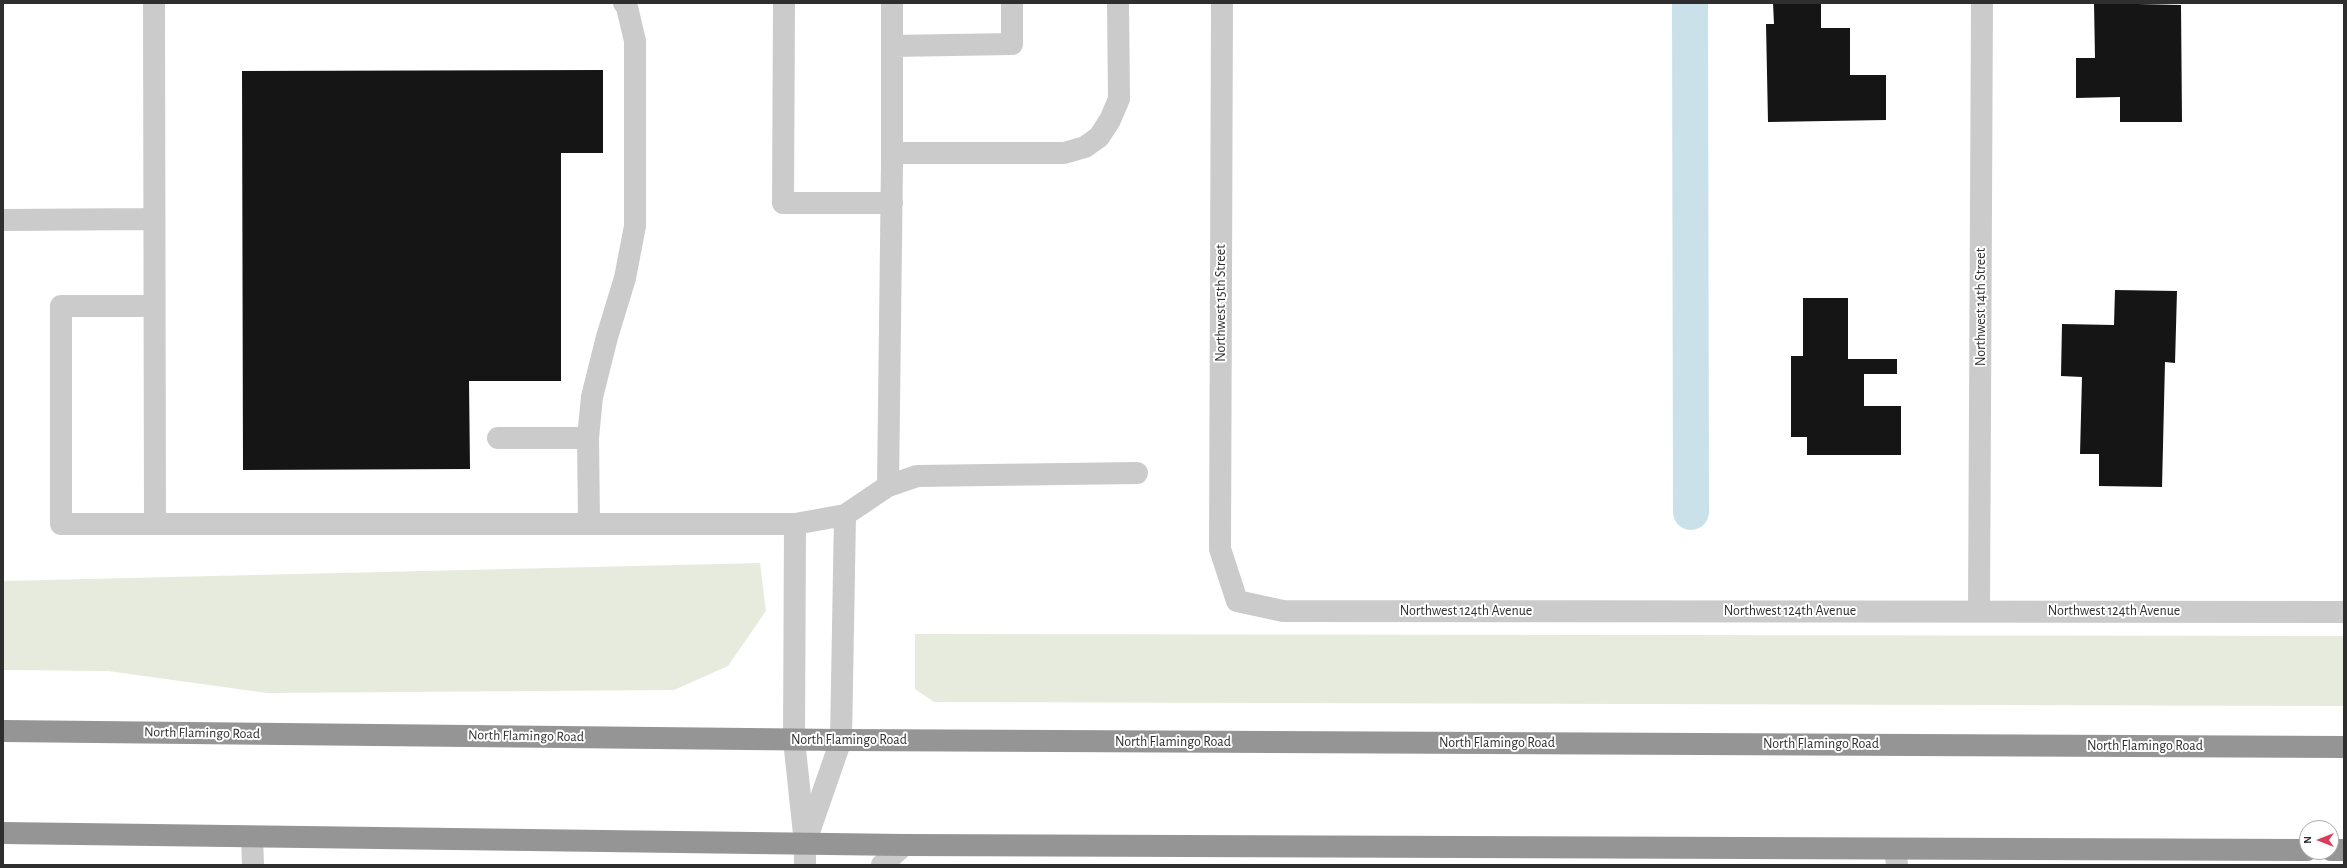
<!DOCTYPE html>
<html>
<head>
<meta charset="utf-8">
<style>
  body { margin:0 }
  #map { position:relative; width:2347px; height:868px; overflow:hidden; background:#fff; font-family:"Alegreya Sans",sans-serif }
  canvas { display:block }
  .frame { position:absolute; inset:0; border:4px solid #2e2e2e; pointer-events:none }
  .north { position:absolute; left:2299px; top:820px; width:40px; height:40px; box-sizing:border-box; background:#fff; border:1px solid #ababab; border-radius:50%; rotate:270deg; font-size:11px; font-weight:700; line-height:16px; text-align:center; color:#2e2e2e }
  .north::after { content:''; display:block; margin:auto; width:14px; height:18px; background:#db3b5a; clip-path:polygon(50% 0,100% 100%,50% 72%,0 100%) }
</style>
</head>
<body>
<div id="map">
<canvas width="2347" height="868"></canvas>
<div class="frame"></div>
<div class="north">N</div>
</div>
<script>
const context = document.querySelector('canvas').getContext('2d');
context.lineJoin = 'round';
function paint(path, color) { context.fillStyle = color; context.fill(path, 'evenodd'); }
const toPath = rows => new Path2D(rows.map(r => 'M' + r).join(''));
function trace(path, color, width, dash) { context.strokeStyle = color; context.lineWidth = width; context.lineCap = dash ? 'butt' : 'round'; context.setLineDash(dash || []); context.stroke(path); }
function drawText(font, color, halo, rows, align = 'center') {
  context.font = font + ' "Alegreya Sans",sans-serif'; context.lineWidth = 4; context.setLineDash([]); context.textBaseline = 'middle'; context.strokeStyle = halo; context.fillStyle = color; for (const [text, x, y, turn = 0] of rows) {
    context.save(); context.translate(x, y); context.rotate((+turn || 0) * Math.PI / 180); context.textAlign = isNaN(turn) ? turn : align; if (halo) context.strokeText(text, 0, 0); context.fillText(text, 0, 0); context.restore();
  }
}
paint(toPath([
  [760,563,766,611,728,666,674,690,267,693,108,671,3,670,3,581],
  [915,634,2344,636,2344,706,934,702,915,689]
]), '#e6ebdd');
trace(toPath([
  [1690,3,1691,512]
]), '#cae1ea', 36);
paint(toPath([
  [1773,3,1821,3,1821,28,1850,28,1850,75,1886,75,1886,120,1768,122,1766,24,1774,24],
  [2094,3,2181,5,2182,122,2120,122,2120,97,2076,98,2076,58,2095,58],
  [603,70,603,153,561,153,561,381,469,381,470,469,243,470,242,71],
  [2115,290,2177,291,2175,363,2165,362,2162,487,2099,486,2099,454,2080,454,2082,377,2061,376,2062,324,2114,325],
  [1803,298,1848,298,1848,359,1897,359,1897,374,1864,374,1864,406,1901,406,1901,455,1807,455,1807,437,1791,437,1791,356,1803,356]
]), '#151515');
trace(toPath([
  [154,3,155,524,795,524,845,515,888,486,892,163,892,3],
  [784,3,783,203,892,203],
  [1222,3,1220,549,1237,601,1283,611,2344,612],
  [892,46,1012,44,1012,3],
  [892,153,1064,153,1085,147,1099,137,1110,120,1119,99,1118,3],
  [3,220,154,219],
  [154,306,61,306,61,524,155,524],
  [498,438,588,438],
  [888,486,917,476,1137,473],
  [589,523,588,438,592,397,607,337,625,278,635,226,635,41,627,7,624,3],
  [795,524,794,740,805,843,805,865],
  [1979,611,1982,3],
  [252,837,253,865],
  [807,838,841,740,845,515],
  [1895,850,1897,865],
  [882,865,904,845]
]), '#cbcbcb', 22);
trace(toPath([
  [3,731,841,740,2344,747],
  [3,833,904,845,2307,850],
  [2331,850,2344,850]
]), '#959595', 22);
drawText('14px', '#2e2e2e', '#fff', [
  ["Northwest 15th Street",1221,303,-90],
  ["Northwest 14th Street",1981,307,-90],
  ["Northwest 124th Avenue",1466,611],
  ["Northwest 124th Avenue",1790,611],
  ["Northwest 124th Avenue",2114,611],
  ["North Flamingo Road",202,733,1],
  ["North Flamingo Road",526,736,1],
  ["North Flamingo Road",849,740],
  ["North Flamingo Road",1173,742],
  ["North Flamingo Road",1497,743],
  ["North Flamingo Road",1821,744],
  ["North Flamingo Road",2145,746]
]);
</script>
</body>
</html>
